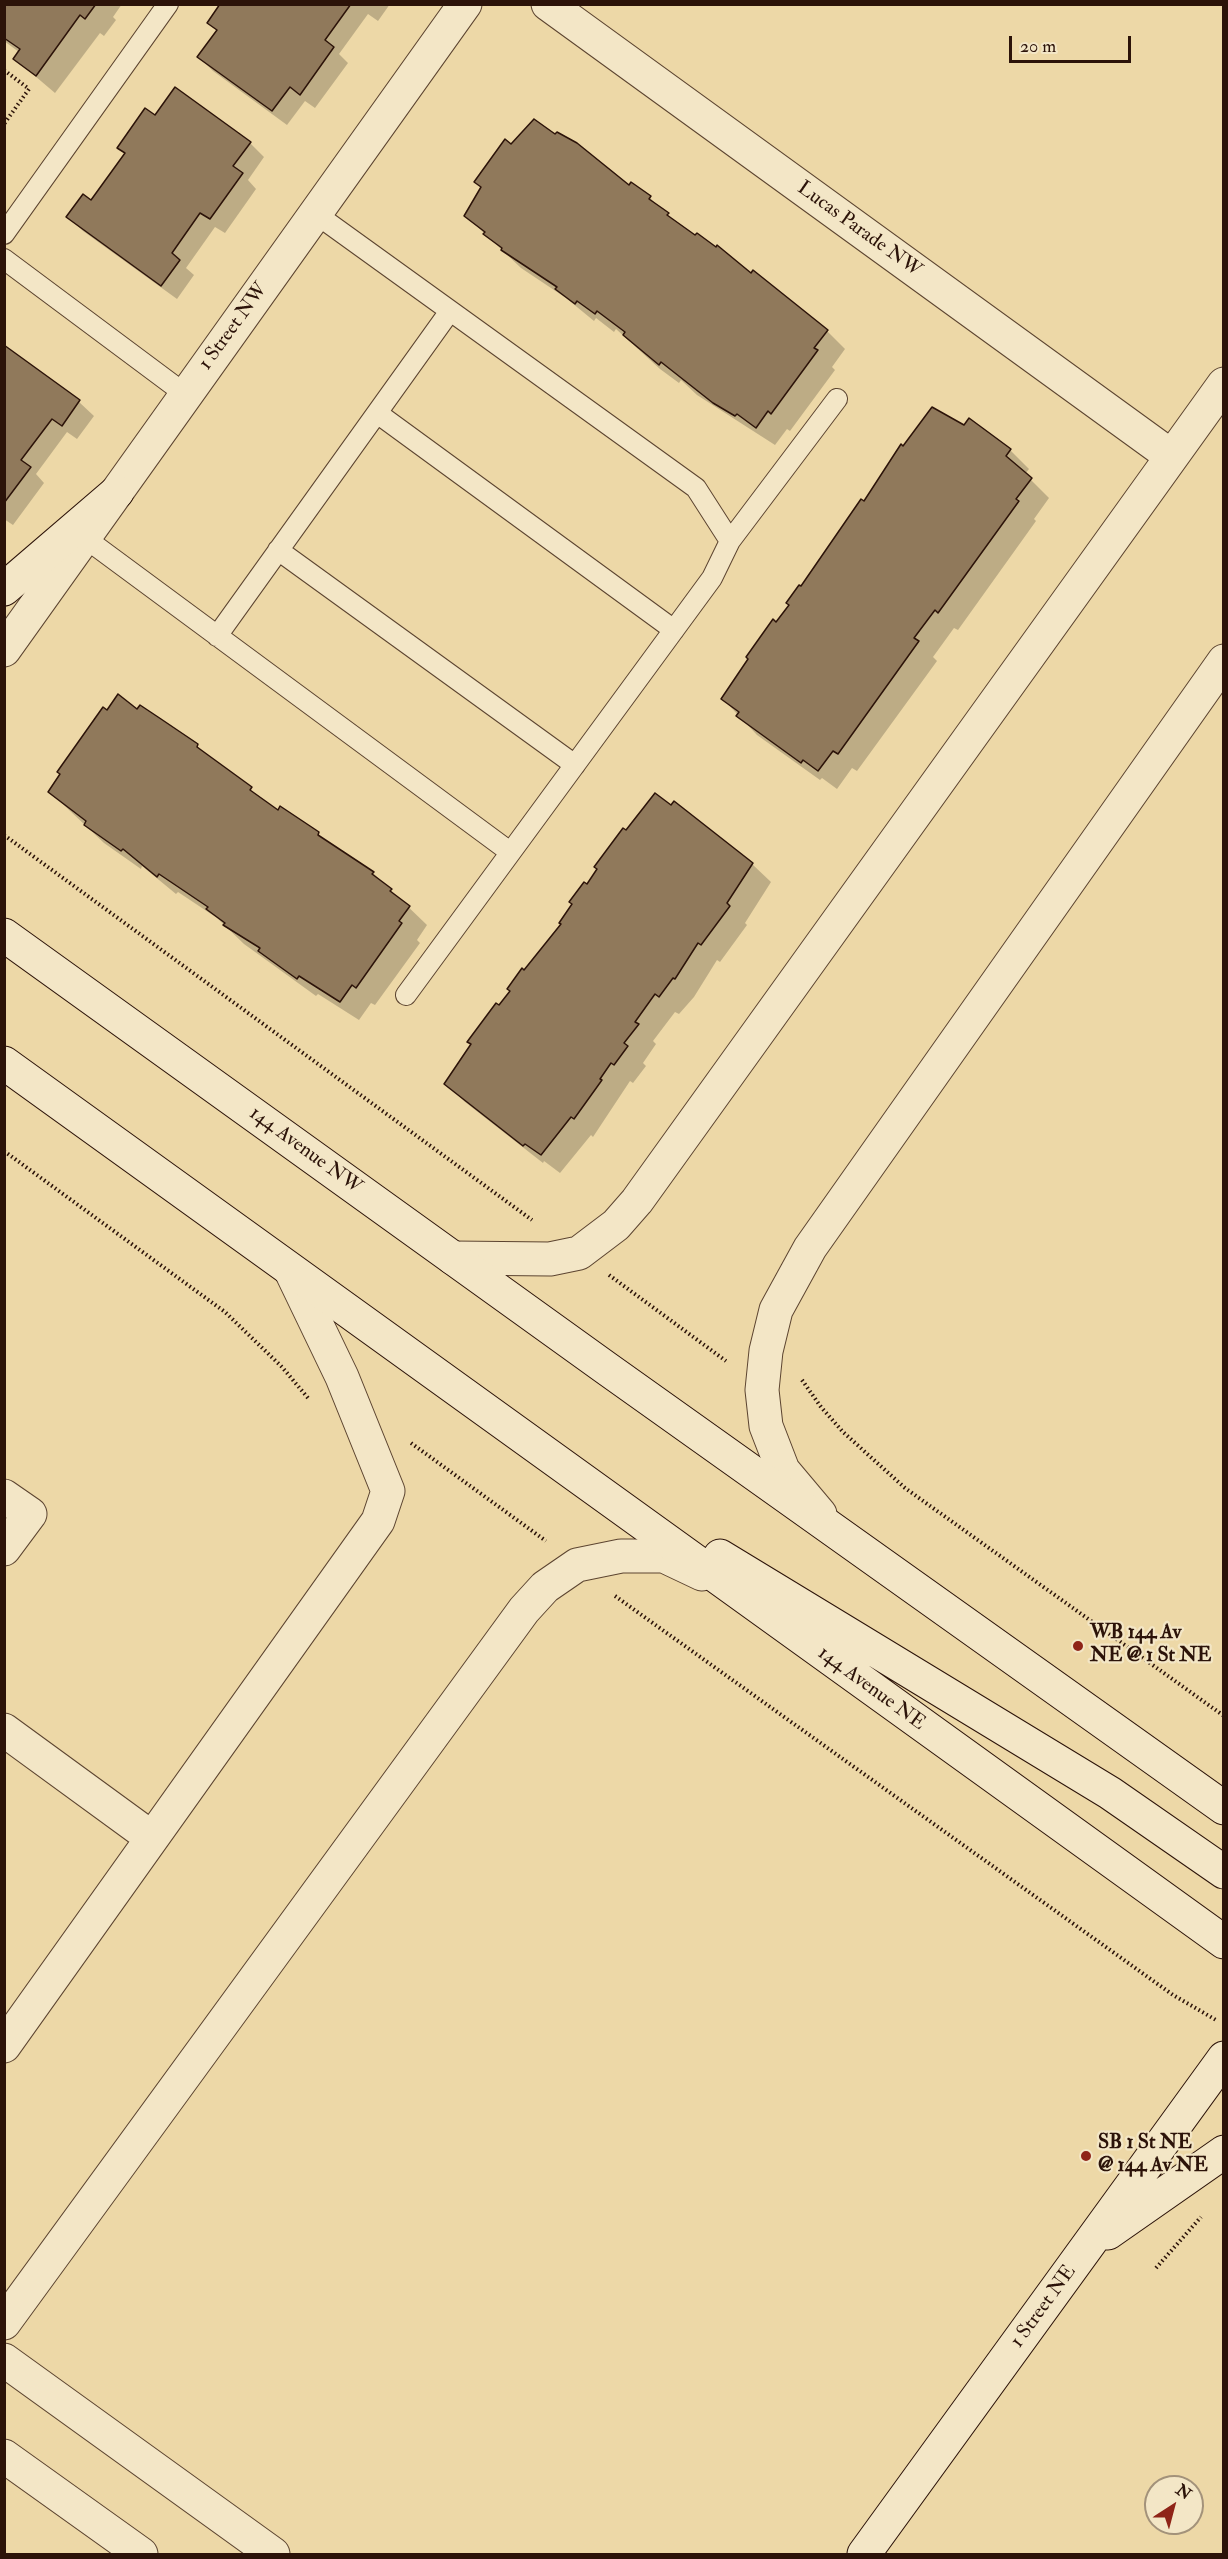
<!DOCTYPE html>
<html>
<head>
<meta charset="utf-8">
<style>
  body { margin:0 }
  #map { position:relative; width:1228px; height:2559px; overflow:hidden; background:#edd8a7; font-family:"IM FELL Double Pica",serif }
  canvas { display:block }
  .frame { position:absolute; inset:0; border:6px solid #2c1309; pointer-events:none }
  .north { position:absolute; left:1144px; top:2475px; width:60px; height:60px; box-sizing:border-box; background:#f3e6c6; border:2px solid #a3927a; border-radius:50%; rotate:36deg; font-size:16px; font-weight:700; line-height:24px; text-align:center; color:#2c1309 }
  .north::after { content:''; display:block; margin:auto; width:21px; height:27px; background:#8f2418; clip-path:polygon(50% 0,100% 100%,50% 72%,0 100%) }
  .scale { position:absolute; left:1009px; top:36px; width:122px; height:27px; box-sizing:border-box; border:3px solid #2c1309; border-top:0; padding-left:8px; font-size:18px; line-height:21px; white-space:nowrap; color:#2c1309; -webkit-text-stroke:4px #f3e6c6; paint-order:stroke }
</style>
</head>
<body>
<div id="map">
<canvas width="1228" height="2559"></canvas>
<div class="frame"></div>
<div class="north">N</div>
<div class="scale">20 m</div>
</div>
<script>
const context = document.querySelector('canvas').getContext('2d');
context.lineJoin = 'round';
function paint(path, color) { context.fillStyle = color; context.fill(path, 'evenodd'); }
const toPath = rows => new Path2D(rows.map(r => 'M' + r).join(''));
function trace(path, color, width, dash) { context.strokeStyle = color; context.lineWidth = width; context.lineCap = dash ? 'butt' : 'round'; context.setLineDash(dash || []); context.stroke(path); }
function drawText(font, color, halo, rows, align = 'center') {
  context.font = font + ' "IM FELL Double Pica",serif'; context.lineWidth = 4.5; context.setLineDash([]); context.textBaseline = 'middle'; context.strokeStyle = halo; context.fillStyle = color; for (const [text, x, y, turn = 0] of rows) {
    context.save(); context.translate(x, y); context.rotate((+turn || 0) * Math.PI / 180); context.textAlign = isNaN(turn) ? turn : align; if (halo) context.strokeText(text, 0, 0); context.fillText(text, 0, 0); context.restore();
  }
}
paint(toPath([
  [4,4,122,4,113,17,116,20,104,36,100,33,55,93,15,59,19,52,4,41],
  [222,4,390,4,378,21,368,14,339,54,348,63,315,108,305,101,287,125,213,71,199,57,218,32,209,23],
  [156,117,250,143,264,157,248,180,256,189,225,233,215,227,186,268,194,275,177,299,83,231,68,217,92,202,126,154,119,147],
  [557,134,614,172,626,185,650,198,680,226,827,331,845,349,832,367,835,370,790,431,787,429,775,445,697,395,681,380,679,383,660,369,616,329,614,332,596,318,594,321,566,298,521,268,466,216,512,146],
  [4,346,79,402,94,416,77,439,67,432,36,474,44,483,13,525,4,519],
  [969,420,1010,450,1029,469,1025,474,1049,498,1034,519,1036,521,958,630,954,628,933,657,937,661,857,771,852,768,837,789,822,778,820,780,757,735,723,699,904,448,964,427],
  [138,711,197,746,267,804,318,834,328,843,373,873,427,925,417,940,420,943,375,1005,371,1003,359,1020,318,994,316,996,244,944,217,918,178,892,176,894,142,866,141,869,104,843,50,792,107,712],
  [752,864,771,882,745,923,747,925,720,962,717,960,694,997,679,1014,675,1012,653,1041,656,1044,643,1063,646,1066,633,1083,630,1081,593,1137,591,1135,560,1173,544,1161,543,1163,465,1102,446,1084,525,972,562,925,587,886]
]), '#0003');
const building = toPath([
  [4,4,96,4,85,19,80,15,36,76,13,59,20,49,4,38,4,4],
  [220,4,351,4,325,40,334,47,300,95,290,87,272,111,197,57,217,30,207,23,220,4],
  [175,87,251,142,233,166,243,173,210,219,200,213,172,253,180,260,161,286,66,217,83,194,91,200,125,153,117,148,145,108,155,115,175,87],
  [534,119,555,134,557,132,577,143,629,185,631,182,651,196,649,199,669,213,667,215,695,235,697,233,716,247,717,245,751,273,753,270,828,330,814,348,818,350,771,414,768,411,756,428,737,414,735,416,713,403,661,362,659,365,623,335,625,332,597,311,595,314,577,301,575,304,555,289,557,287,501,250,502,248,483,234,485,232,464,216,481,187,474,182,505,139,511,144,534,119],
  [4,345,80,400,62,426,52,419,21,460,31,467,4,503,4,345],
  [932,407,964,425,969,418,1011,449,1006,456,1032,478,1016,499,1019,501,938,613,935,610,914,638,919,641,838,754,833,751,818,771,803,760,801,763,736,716,739,712,721,699,748,659,746,657,773,619,776,622,789,605,786,603,799,585,801,586,861,499,864,501,901,444,903,446,932,407],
  [118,694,137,709,140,705,161,719,198,744,197,747,252,787,250,790,278,810,280,806,319,832,318,835,374,872,372,874,392,889,390,891,410,906,399,921,402,923,356,988,352,985,340,1002,299,976,297,979,258,951,260,948,223,925,225,923,206,909,208,907,159,874,157,877,123,849,121,851,84,825,86,821,48,792,60,774,57,772,103,707,107,710,118,694],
  [655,793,671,805,674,801,753,863,727,903,730,906,701,945,698,943,675,979,673,978,659,997,655,994,635,1022,639,1024,624,1043,628,1046,614,1065,611,1063,600,1079,602,1080,574,1119,571,1117,541,1155,525,1144,523,1146,444,1084,471,1044,467,1042,496,1003,499,1005,510,991,507,989,522,968,524,970,561,924,559,923,572,904,569,902,584,882,587,884,597,869,594,867,623,828,626,830,655,793]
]);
paint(building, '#90795b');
trace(building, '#2c1309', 1.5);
const lane = toPath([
  [316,214,696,488,730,541,712,578,406,995],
  [4,234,168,4],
  [4,259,185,394],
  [377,413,674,630],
  [85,538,510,852],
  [730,541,837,399],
  [278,550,575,765],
  [217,636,450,311]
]);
const street = toPath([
  [548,4,1171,456],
  [4,650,465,4],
  [453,1258,550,1259,579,1253,616,1225,637,1201,1224,384],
  [4,1496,30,1514,4,1549],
  [820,1514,783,1470,766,1426,762,1390,766,1351,776,1310,810,1248,1224,661],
  [4,1730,152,1838],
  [4,2046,378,1521,388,1491,342,1377,291,1271],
  [4,2323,524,1610,545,1587,577,1565,621,1556,664,1556,702,1574],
  [4,2360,273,2554],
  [4,2456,141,2554]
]);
const secondary = toPath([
  [4,589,117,492],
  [4,935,606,1368,1224,1808],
  [4,1063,1224,1942],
  [720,1556,1110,1793,1224,1872],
  [1108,2233,1224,2152],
  [864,2554,1224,2058]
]);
trace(lane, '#5c4430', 22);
trace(street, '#5c4430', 35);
trace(secondary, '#2c1309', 35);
trace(toPath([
  [4,70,29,89,4,124],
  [4,835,532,1220],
  [4,1151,225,1312,282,1367,308,1398],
  [609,1275,726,1361],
  [802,1380,821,1407,843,1432,905,1488,1224,1716],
  [411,1443,546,1541],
  [615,1596,1173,1995,1216,2020],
  [1156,2268,1201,2217]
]), '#2c1309', 4, [1.5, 3]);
trace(lane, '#f3e6c6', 20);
trace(street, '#f3e6c6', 33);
trace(secondary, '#f3e6c6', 33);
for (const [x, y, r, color] of [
  [1078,1646,6,"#8f2418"],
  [1086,2156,6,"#8f2418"]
]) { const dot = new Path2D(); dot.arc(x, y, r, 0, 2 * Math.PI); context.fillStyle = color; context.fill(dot); trace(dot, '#f3e6c6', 2); }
drawText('20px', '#2c1309', '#f3e6c6', [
  ["Lucas Parade NW",859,230,36],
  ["1 Street NW",234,327,-54],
  ["144 Avenue NW",305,1151,36],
  ["144 Avenue NE",871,1689,36],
  ["1 Street NE",1044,2307,-54]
]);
drawText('bold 20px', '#2c1309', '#f3e6c6', [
  ["WB 144 Av",1090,1634],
  ["NE @ 1 St NE",1090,1657],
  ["SB 1 St NE",1098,2144],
  ["@ 144 Av NE",1098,2167]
], 'left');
</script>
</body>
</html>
